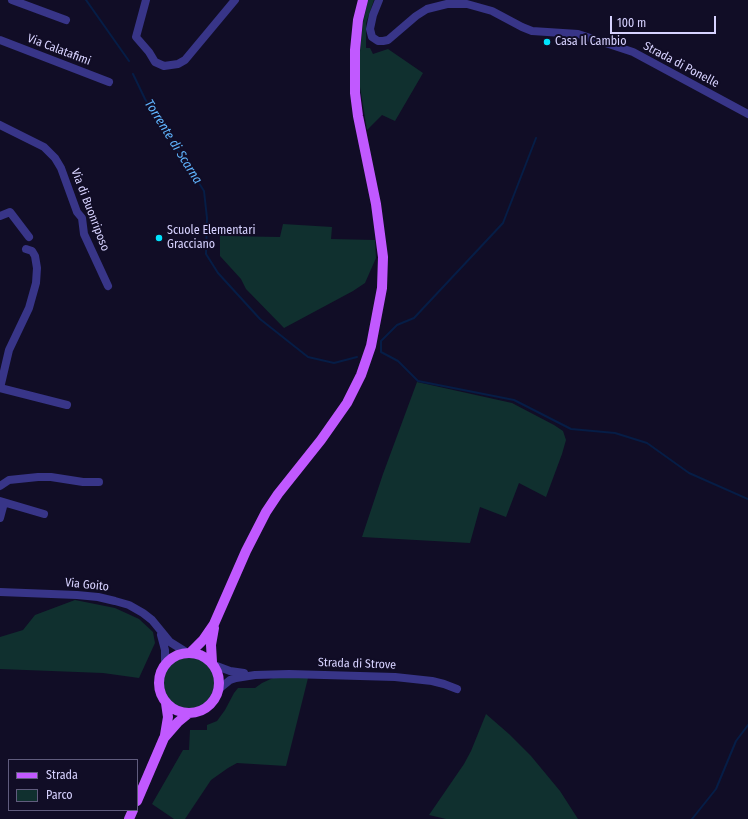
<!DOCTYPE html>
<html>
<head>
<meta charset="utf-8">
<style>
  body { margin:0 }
  #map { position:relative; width:748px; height:819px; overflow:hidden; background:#110d26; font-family:"Fira Sans Condensed",sans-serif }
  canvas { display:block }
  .legend { position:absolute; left:8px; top:759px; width:130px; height:52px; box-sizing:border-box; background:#110d26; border:1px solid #605c7d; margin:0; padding:5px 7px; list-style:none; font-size:12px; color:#d7d2ff }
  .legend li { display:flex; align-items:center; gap:8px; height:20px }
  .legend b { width:20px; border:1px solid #605c7d }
  .scale { position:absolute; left:610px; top:16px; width:106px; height:18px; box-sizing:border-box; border:2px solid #d7d2ff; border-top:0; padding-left:5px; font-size:12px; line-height:14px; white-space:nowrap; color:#d7d2ff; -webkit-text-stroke:3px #110d26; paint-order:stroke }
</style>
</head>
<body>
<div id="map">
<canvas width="748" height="819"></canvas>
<ul class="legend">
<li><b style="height:5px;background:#c159ff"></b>Strada</li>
<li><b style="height:11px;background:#10302f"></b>Parco</li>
</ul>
<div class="scale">100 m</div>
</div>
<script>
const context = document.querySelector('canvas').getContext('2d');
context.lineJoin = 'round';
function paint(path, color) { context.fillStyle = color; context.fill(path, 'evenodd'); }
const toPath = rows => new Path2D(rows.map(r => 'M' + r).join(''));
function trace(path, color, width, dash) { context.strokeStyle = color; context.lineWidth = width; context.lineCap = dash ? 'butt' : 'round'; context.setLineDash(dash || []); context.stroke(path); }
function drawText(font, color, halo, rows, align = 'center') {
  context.font = font + ' "Fira Sans Condensed",sans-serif'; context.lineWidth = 4; context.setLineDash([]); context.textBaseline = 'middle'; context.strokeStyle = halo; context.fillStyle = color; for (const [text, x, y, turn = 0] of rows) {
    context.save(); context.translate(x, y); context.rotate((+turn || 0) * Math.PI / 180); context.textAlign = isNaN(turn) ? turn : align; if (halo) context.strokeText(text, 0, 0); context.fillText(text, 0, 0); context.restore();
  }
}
paint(toPath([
  [368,0,374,0,366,23,366,48,370,48,373,54,388,49,423,73,395,121,382,115,367,130,360,87,359,61,363,23],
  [283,224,332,227,331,239,375,240,376,258,365,283,353,291,284,328,246,289,241,279,220,256,220,236,280,237],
  [417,382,512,403,554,425,563,431,566,440,562,454,546,497,519,483,506,517,480,507,470,543,362,537,383,474],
  [75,600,115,608,139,619,153,632,155,643,139,678,103,673,0,669,0,637,23,630,35,615],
  '163 683a26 26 0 1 1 52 0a26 26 0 1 1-52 0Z',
  [273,678,308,678,286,766,237,763,228,768,211,780,185,819,174,819,152,804,183,750,189,750,190,730,207,730,207,725,217,721,225,710,234,693,238,688,255,688,262,683],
  [486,714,509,734,531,756,560,791,578,819,446,819,429,815,464,764,471,751]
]), '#10302f');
trace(toPath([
  [86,0,129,61],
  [133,74,145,99,204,191,207,218,206,254,218,273,260,319,308,357,334,363,357,357],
  [536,138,503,223,414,318,397,325,381,341,381,352,398,361,418,381,514,400,571,429,615,433,647,443,689,473,748,499],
  [692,819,716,789,736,741,748,725]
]), '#061d46', 2);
trace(toPath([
  [12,0,66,20],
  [146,0,136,37,149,52,155,62,164,66,178,64,185,60,235,0],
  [379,0,373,15,370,29,372,37,378,41,383,41,388,40,416,16,427,9,447,4,467,4,492,11,522,27,532,31,578,34,633,52,748,114],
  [0,40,109,82],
  [0,125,44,147,55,158,61,168,77,212,82,218,84,234,108,286],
  [0,216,10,212,29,237],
  [0,388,9,350,29,308,36,283,37,268,35,256,32,251,26,249],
  [0,388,67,405],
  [0,486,9,480,38,477,51,477,83,482,99,482],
  [0,501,44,514],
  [0,518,4,503],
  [0,592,77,595,98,597,115,601,129,605,143,613,152,620,170,642,186,652],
  [161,635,165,650,165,663],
  [214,665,230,671,244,673],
  [219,689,230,680,236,678,255,675,289,674,395,677,432,681,444,684,457,689]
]), '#383588', 8);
trace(toPath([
  [191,652,203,640,214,624,246,551,266,512,278,494,321,440,347,403,361,375,371,346,382,288,383,257,376,204,358,116,355,93,355,50,358,20,363,0],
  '159 683a30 30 0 1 1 60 0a30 30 0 1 1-60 0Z',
  [212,662,211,645,214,628],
  [165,735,168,717,166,703],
  [137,801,164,738,178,722,189,713],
  [129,819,133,810]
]), '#c159ff', 10);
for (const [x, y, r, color] of [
  [547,42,4,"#00e3fd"],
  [159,238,4,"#00e3fd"]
]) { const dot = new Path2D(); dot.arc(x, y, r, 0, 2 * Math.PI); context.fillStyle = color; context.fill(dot); trace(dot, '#110d26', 1.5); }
drawText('12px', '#d7d2ff', '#110d26', [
  ["Casa Il Cambio",555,42],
  ["Scuole Elementari",167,231],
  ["Gracciano",167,245]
], 'left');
drawText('12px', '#d7d2ff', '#110d26', [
  ["Via Calatafimi",59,50,21],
  ["Strada di Ponelle",681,65,28],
  ["Via di Buonriposo",90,210,69],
  ["Via Goito",87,585,6],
  ["Strada di Strove",357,664,2]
]);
drawText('italic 13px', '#60b5ff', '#110d26', [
  ["Torrente di Scarna",173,142,58]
]);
</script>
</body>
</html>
